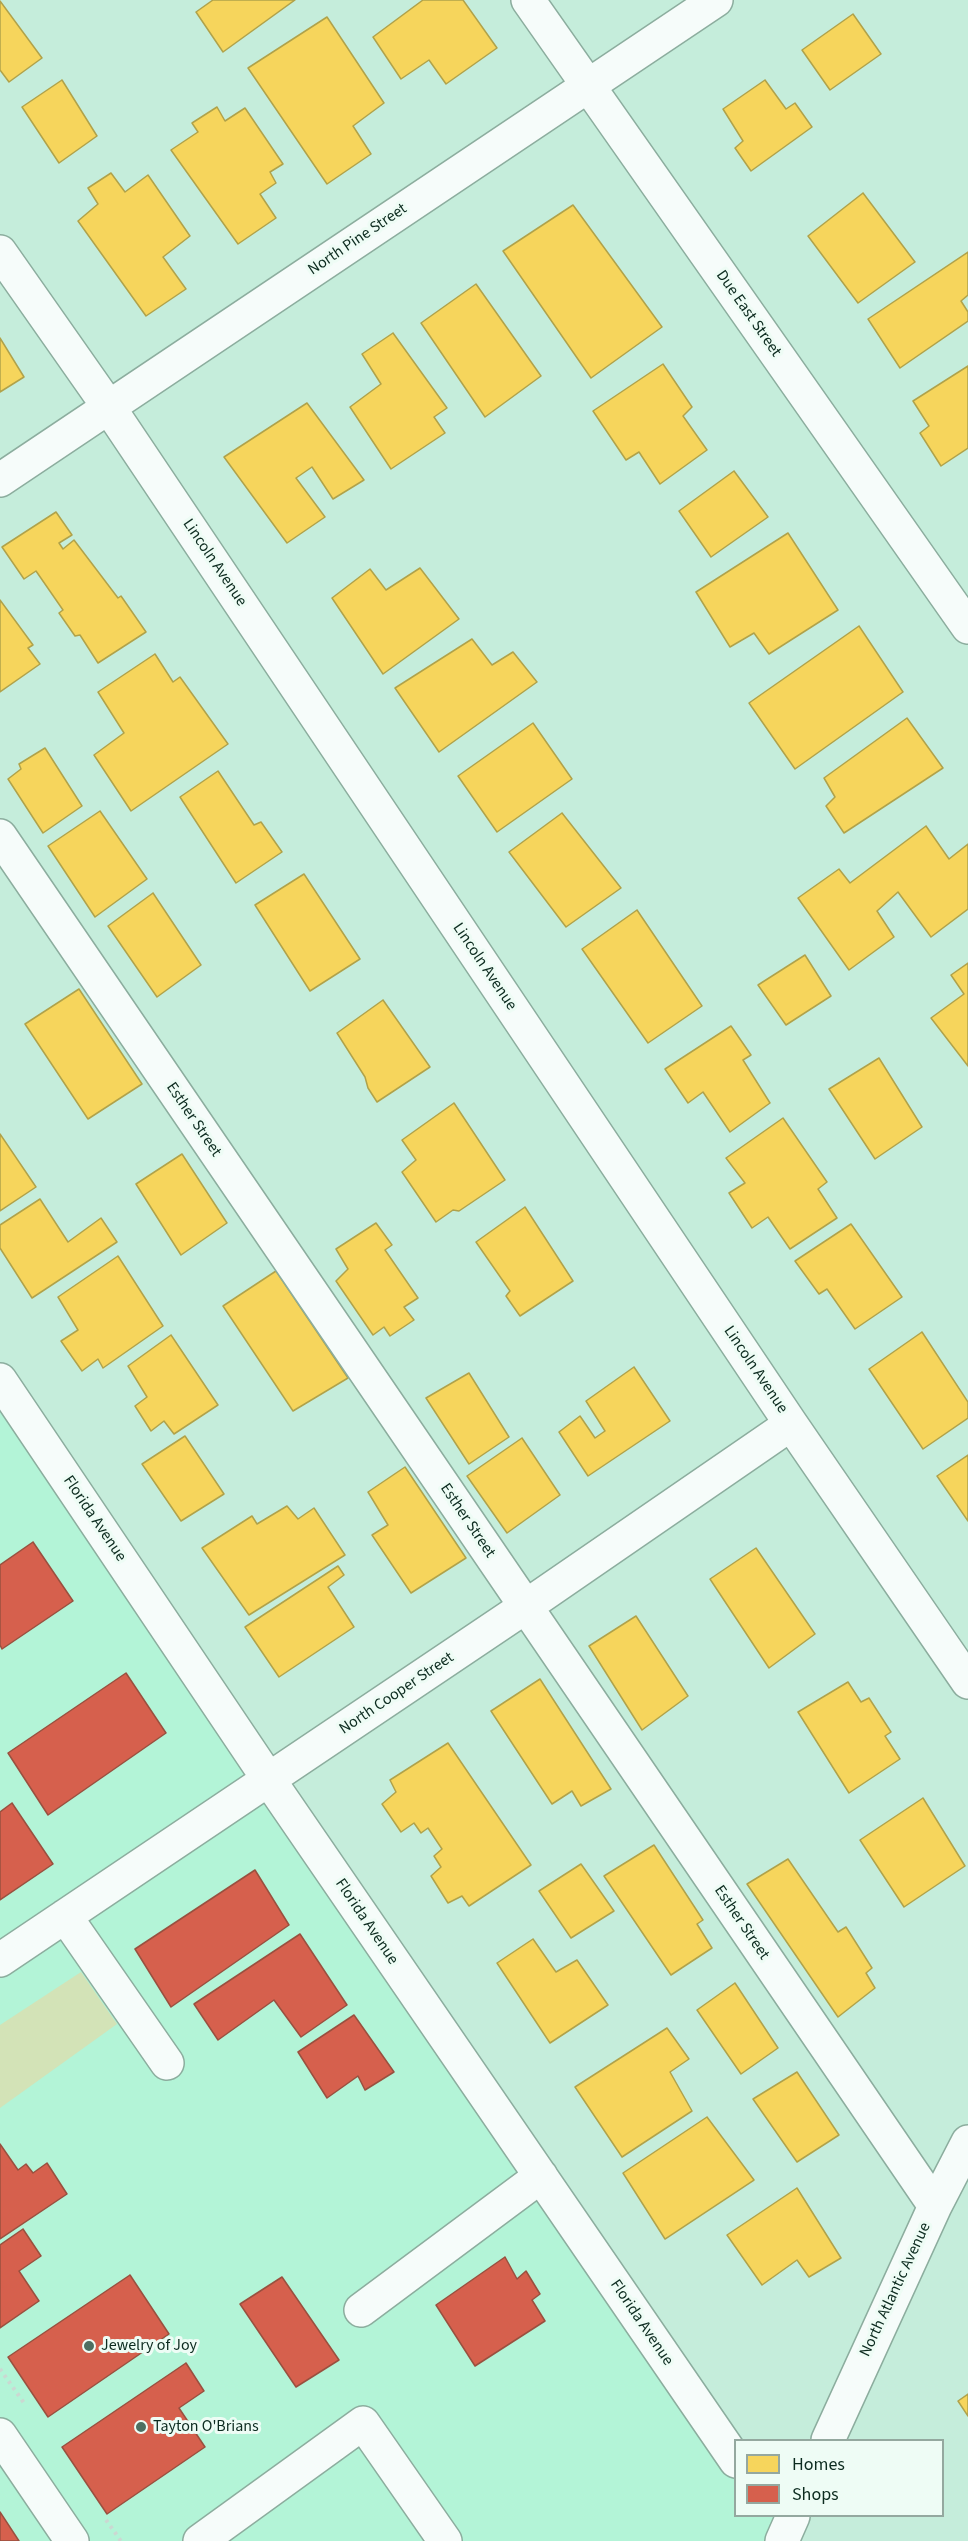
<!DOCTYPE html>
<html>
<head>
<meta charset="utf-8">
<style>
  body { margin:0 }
  #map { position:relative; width:968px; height:2541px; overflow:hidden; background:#c5eddb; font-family:"Source Sans 3",sans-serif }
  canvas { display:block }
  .legend { position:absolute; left:734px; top:2439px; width:210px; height:78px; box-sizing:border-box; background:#eefcf5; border:2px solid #94a89f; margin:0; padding:8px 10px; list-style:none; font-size:18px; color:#0c2b1f }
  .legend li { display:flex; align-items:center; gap:12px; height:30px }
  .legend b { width:30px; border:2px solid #94a89f }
</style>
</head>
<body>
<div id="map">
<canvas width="968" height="2541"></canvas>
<ul class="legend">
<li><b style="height:16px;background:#f6d55c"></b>Homes</li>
<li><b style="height:16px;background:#d6604d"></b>Shops</li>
</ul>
</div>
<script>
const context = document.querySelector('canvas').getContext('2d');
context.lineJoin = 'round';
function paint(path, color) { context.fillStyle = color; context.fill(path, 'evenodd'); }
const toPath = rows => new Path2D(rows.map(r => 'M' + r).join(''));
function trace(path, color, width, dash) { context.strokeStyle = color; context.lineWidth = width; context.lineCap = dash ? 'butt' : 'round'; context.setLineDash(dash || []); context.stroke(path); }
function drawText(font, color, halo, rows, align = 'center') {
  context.font = font + ' "Source Sans 3",sans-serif'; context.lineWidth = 6; context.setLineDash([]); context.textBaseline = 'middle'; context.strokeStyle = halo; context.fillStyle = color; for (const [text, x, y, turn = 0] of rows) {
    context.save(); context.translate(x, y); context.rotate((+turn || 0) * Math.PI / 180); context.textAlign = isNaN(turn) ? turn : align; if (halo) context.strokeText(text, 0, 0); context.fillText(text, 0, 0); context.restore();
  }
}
paint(toPath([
  [0,1380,735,2461,736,2516,773,2516,785,2534,782,2541,0,2541]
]), '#b3f4d7');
paint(toPath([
  [81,1972,117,2024,0,2108,0,2025]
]), '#d3e3b7');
const homes = toPath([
  [213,0,295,0,223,52,196,12,213,0],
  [423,0,463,0,497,48,446,84,429,60,401,79,373,37,423,0],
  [0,1,42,58,9,82,0,70,0,1],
  [853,14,881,54,830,90,802,50,853,14],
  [327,17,384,103,353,126,371,154,327,184,248,68,327,17],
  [62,80,97,136,59,163,22,107,62,80],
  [765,80,786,109,795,103,812,127,751,171,735,148,743,141,723,109,765,80],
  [217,107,225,121,245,108,283,164,270,172,276,183,260,194,276,218,238,244,171,150,198,132,192,123,217,107],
  [111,173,125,192,148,175,190,236,163,257,186,289,146,316,78,221,98,204,88,188,111,173],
  [863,193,915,262,858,303,808,236,863,193],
  [573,205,662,327,591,378,503,251,573,205],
  [968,252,968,295,961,301,968,312,968,321,900,368,868,319,968,252],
  [476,284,541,376,485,417,421,323,476,284],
  [393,333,447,408,434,417,445,433,391,469,350,407,381,384,362,354,393,333],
  [0,338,24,377,0,392,0,338],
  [663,364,692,407,683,416,707,450,660,484,639,452,626,460,593,411,663,364],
  [968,366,968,448,941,466,920,433,929,426,913,401,968,366],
  [307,403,364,480,333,499,312,467,296,478,325,517,287,543,224,457,307,403],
  [734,471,768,517,711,557,679,511,734,471],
  [56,512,72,535,59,543,63,549,74,540,118,598,121,596,146,632,98,663,80,635,75,636,59,613,63,610,36,571,24,579,2,547,56,512],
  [788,533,838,610,769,654,754,633,730,647,696,592,788,533],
  [420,568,459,619,383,674,332,598,370,569,386,590,420,568],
  [0,600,33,645,28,648,40,664,0,692,0,600],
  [859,626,903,692,795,769,749,703,859,626],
  [472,639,492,665,513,652,537,682,439,752,395,688,472,639],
  [155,654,173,682,180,677,228,744,131,811,94,755,124,733,98,692,155,654],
  [907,718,943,768,844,833,826,806,835,797,824,778,907,718],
  [533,723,572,779,497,832,458,776,533,723],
  [45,748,82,806,43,833,8,779,21,769,19,764,45,748],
  [218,771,254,825,261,822,282,852,236,883,180,797,218,771],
  [100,811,147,879,95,917,48,846,100,811],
  [562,813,621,888,566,927,509,852,562,813],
  [926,826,949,859,968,844,968,909,931,937,898,892,877,911,894,937,849,970,798,898,839,869,850,883,926,826],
  [304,874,360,959,310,991,255,905,304,874],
  [153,893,201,965,157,997,108,926,153,893],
  [637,910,702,1006,648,1043,582,949,637,910],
  [805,955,831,996,786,1025,758,985,805,955],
  [968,963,968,1066,931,1018,964,994,951,975,968,963],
  [79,989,142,1084,88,1119,25,1024,79,989],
  [383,1000,430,1067,377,1102,368,1088,365,1077,337,1033,383,1000],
  [731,1026,751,1055,743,1060,770,1103,730,1132,703,1092,688,1103,665,1069,731,1026],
  [879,1058,922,1127,875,1159,829,1089,879,1058],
  [454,1103,505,1180,459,1211,453,1210,436,1222,402,1172,416,1160,402,1140,454,1103],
  [783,1118,827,1182,818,1189,837,1218,790,1249,768,1217,752,1228,729,1193,745,1183,726,1158,783,1118],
  [0,1134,36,1187,0,1211,0,1134],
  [182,1154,227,1223,181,1255,136,1184,182,1154],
  [40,1199,68,1242,101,1218,117,1242,32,1298,0,1248,0,1225,40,1199],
  [525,1207,573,1281,520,1316,506,1296,510,1291,476,1242,525,1207],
  [376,1223,392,1245,385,1250,418,1298,404,1307,414,1320,390,1336,384,1327,373,1335,336,1281,348,1269,336,1249,376,1223],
  [851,1224,902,1297,855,1329,827,1289,819,1294,795,1261,851,1224],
  [118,1256,163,1326,103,1368,98,1359,82,1371,61,1341,78,1330,58,1297,118,1256],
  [276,1271,348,1378,293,1411,223,1306,276,1271],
  [922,1332,968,1402,968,1418,923,1449,869,1369,922,1332],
  [171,1335,218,1405,174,1434,164,1421,151,1431,135,1406,147,1397,128,1366,171,1335],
  [634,1367,670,1421,588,1476,559,1432,580,1416,595,1438,605,1431,586,1401,634,1367],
  [469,1373,509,1437,469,1464,426,1398,469,1373],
  [185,1436,224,1494,181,1521,142,1464,185,1436],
  [522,1438,560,1495,507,1533,467,1476,522,1438],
  [968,1455,968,1521,937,1476,968,1455],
  [405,1467,466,1558,411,1593,372,1535,388,1525,368,1492,405,1467],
  [287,1506,298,1519,314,1508,345,1555,249,1615,202,1548,252,1516,257,1524,287,1506],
  [756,1548,815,1634,769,1668,710,1579,756,1548],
  [338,1566,344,1575,328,1587,354,1627,279,1677,245,1627,338,1566],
  [636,1616,688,1696,642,1730,589,1646,636,1616],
  [540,1679,611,1789,581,1806,572,1791,552,1804,491,1711,540,1679],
  [848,1682,861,1702,869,1698,891,1732,885,1736,900,1759,849,1793,798,1712,848,1682],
  [448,1743,531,1865,469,1906,462,1896,448,1903,431,1876,441,1867,434,1856,442,1849,428,1828,421,1833,414,1823,401,1832,382,1804,396,1792,390,1780,448,1743],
  [923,1798,965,1866,904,1907,860,1840,923,1798],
  [654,1845,703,1920,697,1924,712,1948,671,1975,604,1876,654,1845],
  [788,1859,838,1932,846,1927,872,1968,866,1973,875,1988,838,2017,747,1884,788,1859],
  [581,1864,614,1911,571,1938,539,1891,581,1864],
  [533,1939,556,1972,577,1960,608,2005,550,2043,497,1963,533,1939],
  [735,1983,778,2048,741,2074,697,2010,735,1983],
  [667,2028,689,2059,670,2072,692,2111,622,2157,575,2087,667,2028],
  [797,2072,839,2135,797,2162,753,2099,797,2072],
  [707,2117,754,2180,665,2239,623,2173,707,2117],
  [797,2188,841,2258,809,2277,797,2260,762,2285,727,2235,797,2188],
  [968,2394,968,2416,958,2401,968,2394]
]);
paint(homes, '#f6d55c');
trace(homes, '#b0a24a', 1.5);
const shops = toPath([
  [33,1542,73,1601,2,1649,0,1645,0,1565,33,1542],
  [126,1673,166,1733,48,1815,8,1753,126,1673],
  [12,1803,53,1864,0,1900,0,1812,12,1803],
  [255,1870,289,1925,171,2007,135,1949,255,1870],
  [300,1934,347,2005,301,2037,274,2000,218,2040,194,2004,300,1934],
  [354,2015,394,2072,365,2090,358,2076,327,2098,298,2052,354,2015],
  [0,2144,18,2170,26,2164,33,2173,47,2163,67,2194,0,2239,0,2144],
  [23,2229,41,2256,19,2271,39,2301,0,2328,0,2245,23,2229],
  [505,2257,517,2279,526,2271,540,2294,532,2300,545,2321,475,2366,436,2305,505,2257],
  [130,2275,169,2334,48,2417,8,2357,130,2275],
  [282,2277,339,2360,296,2387,240,2304,282,2277],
  [186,2363,204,2391,179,2408,205,2447,107,2514,62,2447,186,2363],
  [0,2512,19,2541,0,2541,0,2512]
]);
paint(shops, '#d6604d');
trace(shops, '#99503f', 1.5);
const minor = toPath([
  [528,0,968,627],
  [0,252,108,406,791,1424,968,1682],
  [0,480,716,0],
  [0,836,935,2206],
  [0,1380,269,1780,736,2461],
  [65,1916,167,2063],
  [0,1960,525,1607,791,1424],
  [361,2310,541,2176],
  [0,2435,72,2541],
  [828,2440,935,2206,968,2142],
  [200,2541,363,2423,445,2541],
  [782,2541,793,2516]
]);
trace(minor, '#8cad9e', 36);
trace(toPath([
  [0,2369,24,2403],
  [106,2520,121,2541]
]), '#cbd8d2', 4, [3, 4.5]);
trace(minor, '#f6fcfa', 33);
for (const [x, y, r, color] of [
  [89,2346,6,"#4d6f61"],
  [141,2427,6,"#4d6f61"]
]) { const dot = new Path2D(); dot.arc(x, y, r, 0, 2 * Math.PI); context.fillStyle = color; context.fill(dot); trace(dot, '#eefcf5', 2); }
drawText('16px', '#0c2b1f', '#eefcf5', [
  ["North Pine Street",358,240,-34],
  ["Due East Street",748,314,55],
  ["Lincoln Avenue",214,563,56],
  ["Lincoln Avenue",484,967,56],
  ["Esther Street",193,1120,56],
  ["Lincoln Avenue",755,1370,56],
  ["Florida Avenue",94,1519,56],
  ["Esther Street",467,1521,56],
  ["North Cooper Street",397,1694,-34],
  ["Florida Avenue",366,1922,56],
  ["Esther Street",741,1923,56],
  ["North Atlantic Avenue",896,2290,-65],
  ["Florida Avenue",641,2323,56]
]);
drawText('16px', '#0c2b1f', '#eefcf5', [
  ["Jewelry of Joy",101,2346],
  ["Tayton O'Brians",153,2427]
], 'left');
</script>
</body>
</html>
